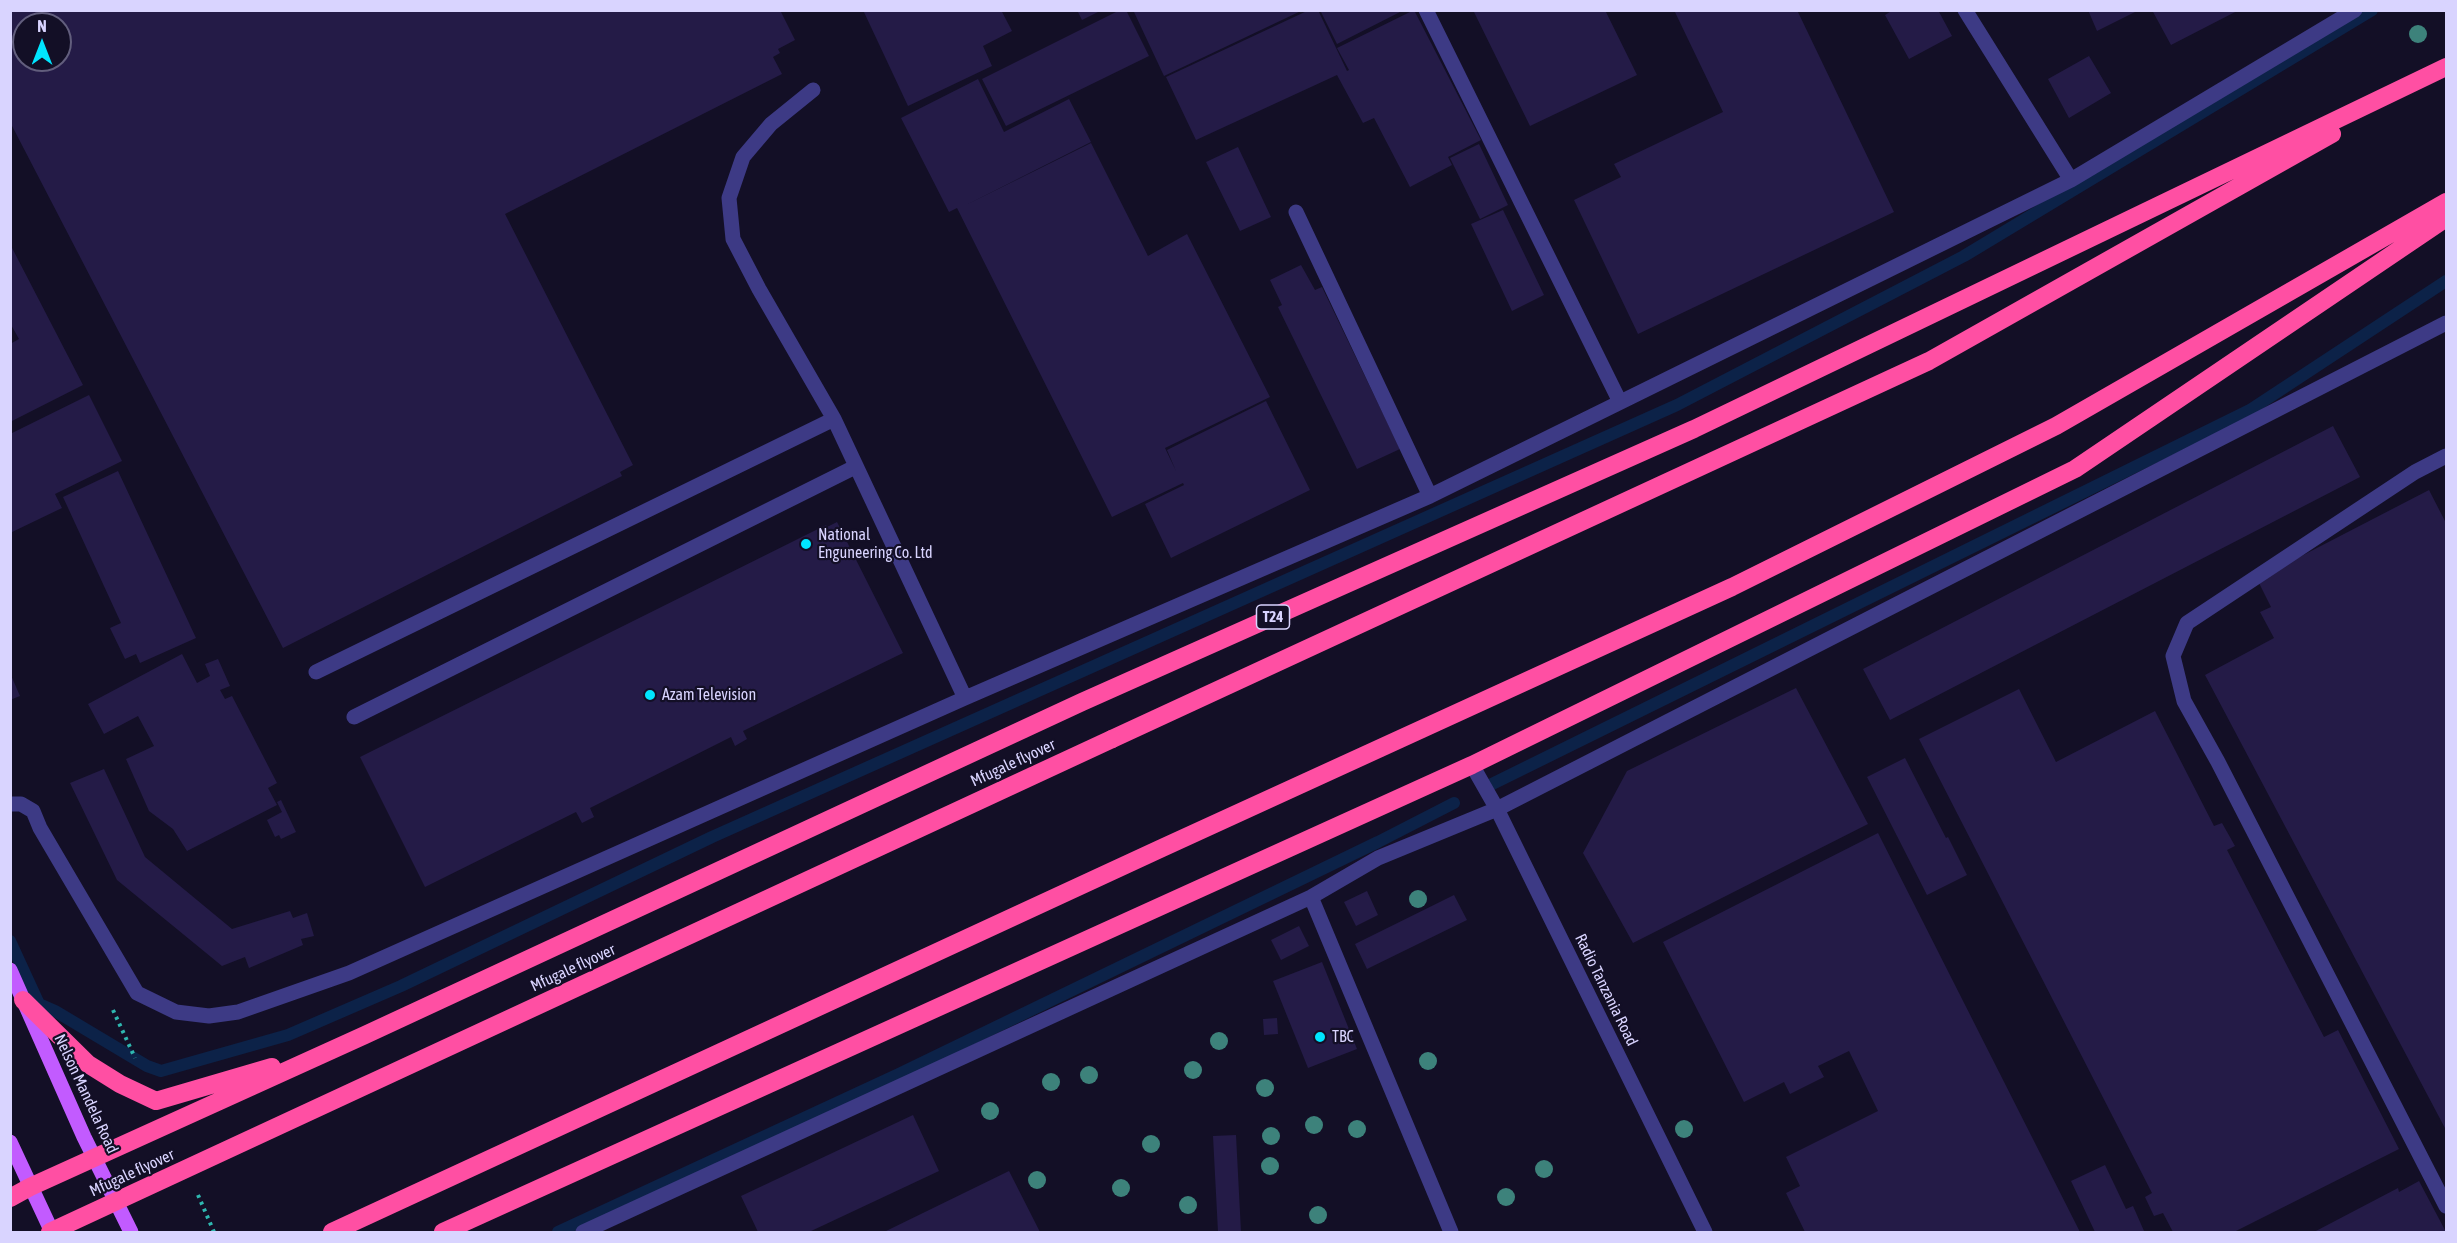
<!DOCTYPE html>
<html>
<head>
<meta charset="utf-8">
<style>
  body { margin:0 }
  #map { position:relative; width:2457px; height:1243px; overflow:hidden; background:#130f26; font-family:"Asap Condensed",sans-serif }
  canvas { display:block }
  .frame { position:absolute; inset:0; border:12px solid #d9d4ff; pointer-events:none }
  .north { position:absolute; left:12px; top:12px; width:60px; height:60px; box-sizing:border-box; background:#130f26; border:2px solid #625e7d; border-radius:50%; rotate:0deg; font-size:16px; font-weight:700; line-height:24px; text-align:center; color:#d9d4ff }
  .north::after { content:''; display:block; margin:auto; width:21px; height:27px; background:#00e5ff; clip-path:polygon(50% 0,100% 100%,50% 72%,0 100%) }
</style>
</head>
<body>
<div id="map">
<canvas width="2457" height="1243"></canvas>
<div class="frame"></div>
<div class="north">N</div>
</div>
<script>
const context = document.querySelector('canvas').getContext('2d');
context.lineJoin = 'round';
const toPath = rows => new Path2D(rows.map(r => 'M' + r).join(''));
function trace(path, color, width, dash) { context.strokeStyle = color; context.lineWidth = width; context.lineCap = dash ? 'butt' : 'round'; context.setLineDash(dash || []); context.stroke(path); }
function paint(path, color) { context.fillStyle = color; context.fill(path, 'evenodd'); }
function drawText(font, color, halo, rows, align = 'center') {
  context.font = font + ' "Asap Condensed",sans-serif'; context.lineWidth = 4.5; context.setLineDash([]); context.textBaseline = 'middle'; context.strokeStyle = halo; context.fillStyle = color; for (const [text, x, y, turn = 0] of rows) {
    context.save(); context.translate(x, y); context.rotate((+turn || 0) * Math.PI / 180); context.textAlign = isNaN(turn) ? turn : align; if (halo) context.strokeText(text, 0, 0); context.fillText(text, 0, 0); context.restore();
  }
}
trace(toPath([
  [1484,788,2250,410,2446,281],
  [10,941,39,1004,55,1011,147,1066,161,1071,288,1035,401,986,712,837,1677,405,1964,256,2372,10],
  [558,1232,899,1074,1378,842,1454,803]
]), '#0c2248', 12);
paint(toPath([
  [10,10,780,10,795,40,778,49,780,53,773,57,782,74,505,214,633,465,620,472,622,476,283,648,10,122],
  [24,24,60,24,60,60,24,60],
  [863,10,1001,10,1012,31,983,46,992,66,908,106],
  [1077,10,1102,10,1082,20],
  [1120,10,1126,10,1149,56,1006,126,982,79],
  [1136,10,1303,10,1164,76,1134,12],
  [1309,10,1318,10,1347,71,1349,70,1337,48,1414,10,1481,140,1448,157,1452,165,1410,187,1374,118,1363,123,1337,75,1196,140,1166,77],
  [1320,10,1404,10,1337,44],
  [1473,10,1605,10,1637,75,1530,126],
  [1674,10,1797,10,1894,212,1638,334,1574,200,1621,177,1614,164,1723,112],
  [1893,10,1938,10,1952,36,1909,59,1885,15],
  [2088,10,2139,10,2097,31],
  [2152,10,2239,10,2171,45],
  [2089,56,2111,93,2069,118,2048,79],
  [978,79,1004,132,1069,99,1091,142,966,205,1091,143,1148,256,1187,234,1270,397,1165,448,1176,471,1167,450,1266,401,1310,490,1171,558,1145,504,1184,485,1183,483,1112,517,957,208,949,212,901,118],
  [1479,144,1508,205,1480,219,1450,158],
  [1238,147,1271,217,1240,231,1206,162],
  [1503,210,1544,295,1512,311,1471,224],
  [10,244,83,385,10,422,10,344,19,339,10,323],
  [1301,265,1315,290,1322,287,1400,449,1357,469,1278,307,1282,305,1270,280],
  [89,395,122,461,55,494,62,508,10,533,10,434],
  [2333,426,2360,477,1890,720,1863,669],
  [118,471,196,638,140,663,136,654,125,659,110,628,121,623,63,497],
  [2429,490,2446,523,2446,1130,2205,675,2274,638,2260,612,2271,607,2257,579],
  [837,522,903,653,743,731,747,739,735,746,731,737,590,808,594,817,582,823,576,812,425,887,360,757,826,525,827,527],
  [182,654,197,683,210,676,205,664,218,659,230,686,220,690,225,699,232,696,277,783,268,788,277,805,187,851,173,829,149,811,126,759,154,746,138,716,104,734,88,704],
  [10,673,20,696,10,700],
  [1796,688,1868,824,1633,943,1583,853,1627,771],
  [2019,689,2056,762,2155,711,2214,826,2222,823,2235,846,2227,850,2324,1037,2338,1030,2399,1149,2234,1232,2173,1232,2163,1213,2154,1216,2145,1197,2152,1193,1919,739],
  [1905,758,1946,838,1948,837,1967,875,1927,895,1867,777],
  [104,769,145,857,232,929,290,911,293,918,307,913,314,936,301,939,303,945,249,968,245,957,222,966,117,880,70,783],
  [281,800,296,832,281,839,279,835,275,837,267,820,282,812,277,802],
  [1878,833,2080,1232,1805,1232,1786,1193,1800,1186,1786,1157,1878,1111,1849,1051,1818,1066,1824,1077,1790,1094,1784,1082,1744,1102,1663,942],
  [1367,891,1378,915,1356,926,1344,902],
  [1454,895,1467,920,1367,969,1355,944],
  [1299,926,1309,946,1281,960,1271,940],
  [1322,962,1357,1049,1308,1068,1273,981],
  [1277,1018,1278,1034,1264,1035,1263,1019],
  [913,1115,939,1171,809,1232,758,1232,741,1196],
  [1236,1135,1241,1232,1218,1232,1213,1136],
  [2105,1165,2126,1209,2133,1206,2144,1231,2095,1232,2071,1181],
  [1009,1171,1040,1232,884,1232],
  [2419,1181,2446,1232,2314,1232,2398,1188,2399,1192]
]), '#241b47');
trace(toPath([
  [113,1010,135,1058],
  [198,1195,214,1232]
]), '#2fb8b0', 4, [3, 4.5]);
trace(toPath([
  [1426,10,1620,402],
  [1965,10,2071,180],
  [813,90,771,124,743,157,729,198,733,239,759,289,834,419,965,698],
  [1296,212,1430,496],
  [2446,456,2415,472,2187,623,2173,656,2184,701,2218,762,2446,1206],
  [316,672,834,419],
  [354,717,855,467],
  [1472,765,1497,809,1705,1232],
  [10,804,21,804,33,811,40,828,137,993,176,1012,209,1016,238,1012,349,973,965,698,1430,496,2071,180,2355,10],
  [1311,897,1451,1232],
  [583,1232,1311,897,1378,858,1497,809,2446,323]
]), '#3d3a85', 15);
trace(toPath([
  [10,970,84,1137,131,1232],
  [10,1142,52,1232]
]), '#c25bff', 15);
trace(toPath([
  [1112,739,1929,361,2332,134],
  [23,1000,88,1064,120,1084,156,1101,272,1067],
  [10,1198,30,1187,365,1035,1082,702,1694,429,2446,67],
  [332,1232,1162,848,1732,587,2056,426,2446,202],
  [443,1232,1472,765,2075,469,2446,218]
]), '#ff4fa3', 18);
trace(toPath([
  [50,1232,1112,739]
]), '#ff4fa3', 18);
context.fillStyle = '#3d827b';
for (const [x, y] of [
  [2418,34],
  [1418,899],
  [1219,1041],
  [1428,1061],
  [1193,1070],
  [1089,1075],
  [1051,1082],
  [1265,1088],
  [990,1111],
  [1314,1125],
  [1357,1129],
  [1684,1129],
  [1271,1136],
  [1151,1144],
  [1270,1166],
  [1544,1169],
  [1037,1180],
  [1121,1188],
  [1506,1197],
  [1188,1205],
  [1318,1215]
]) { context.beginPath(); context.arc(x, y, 9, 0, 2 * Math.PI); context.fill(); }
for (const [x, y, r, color] of [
  [806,544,6,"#00e5ff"],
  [650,695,6,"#00e5ff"],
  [1320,1037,6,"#00e5ff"]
]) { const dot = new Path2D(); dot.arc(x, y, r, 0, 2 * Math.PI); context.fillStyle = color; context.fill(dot); trace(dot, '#130f26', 2); }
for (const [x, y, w] of [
  [1273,617,33]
]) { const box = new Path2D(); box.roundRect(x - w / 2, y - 12, w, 24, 4.5); context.fillStyle = '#130f26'; context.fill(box); trace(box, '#d9d4ff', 1.5); }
drawText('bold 15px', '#d9d4ff', null, [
  ["T24",1273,617]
]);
drawText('16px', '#d9d4ff', '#130f26', [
  ["National",818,535],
  ["Enguneering Co. Ltd",818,553],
  ["Azam Television",662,695],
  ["TBC",1332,1037]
], 'left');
drawText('16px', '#d9d4ff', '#130f26', [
  ["Mfugale flyover",1013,763,-25],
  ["Mfugale flyover",573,968,-25],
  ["Radio Tanzania Road",1606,990,64],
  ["Nelson Mandela Road",86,1094,65],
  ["Mfugale flyover",132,1173,-25]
]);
</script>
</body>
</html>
